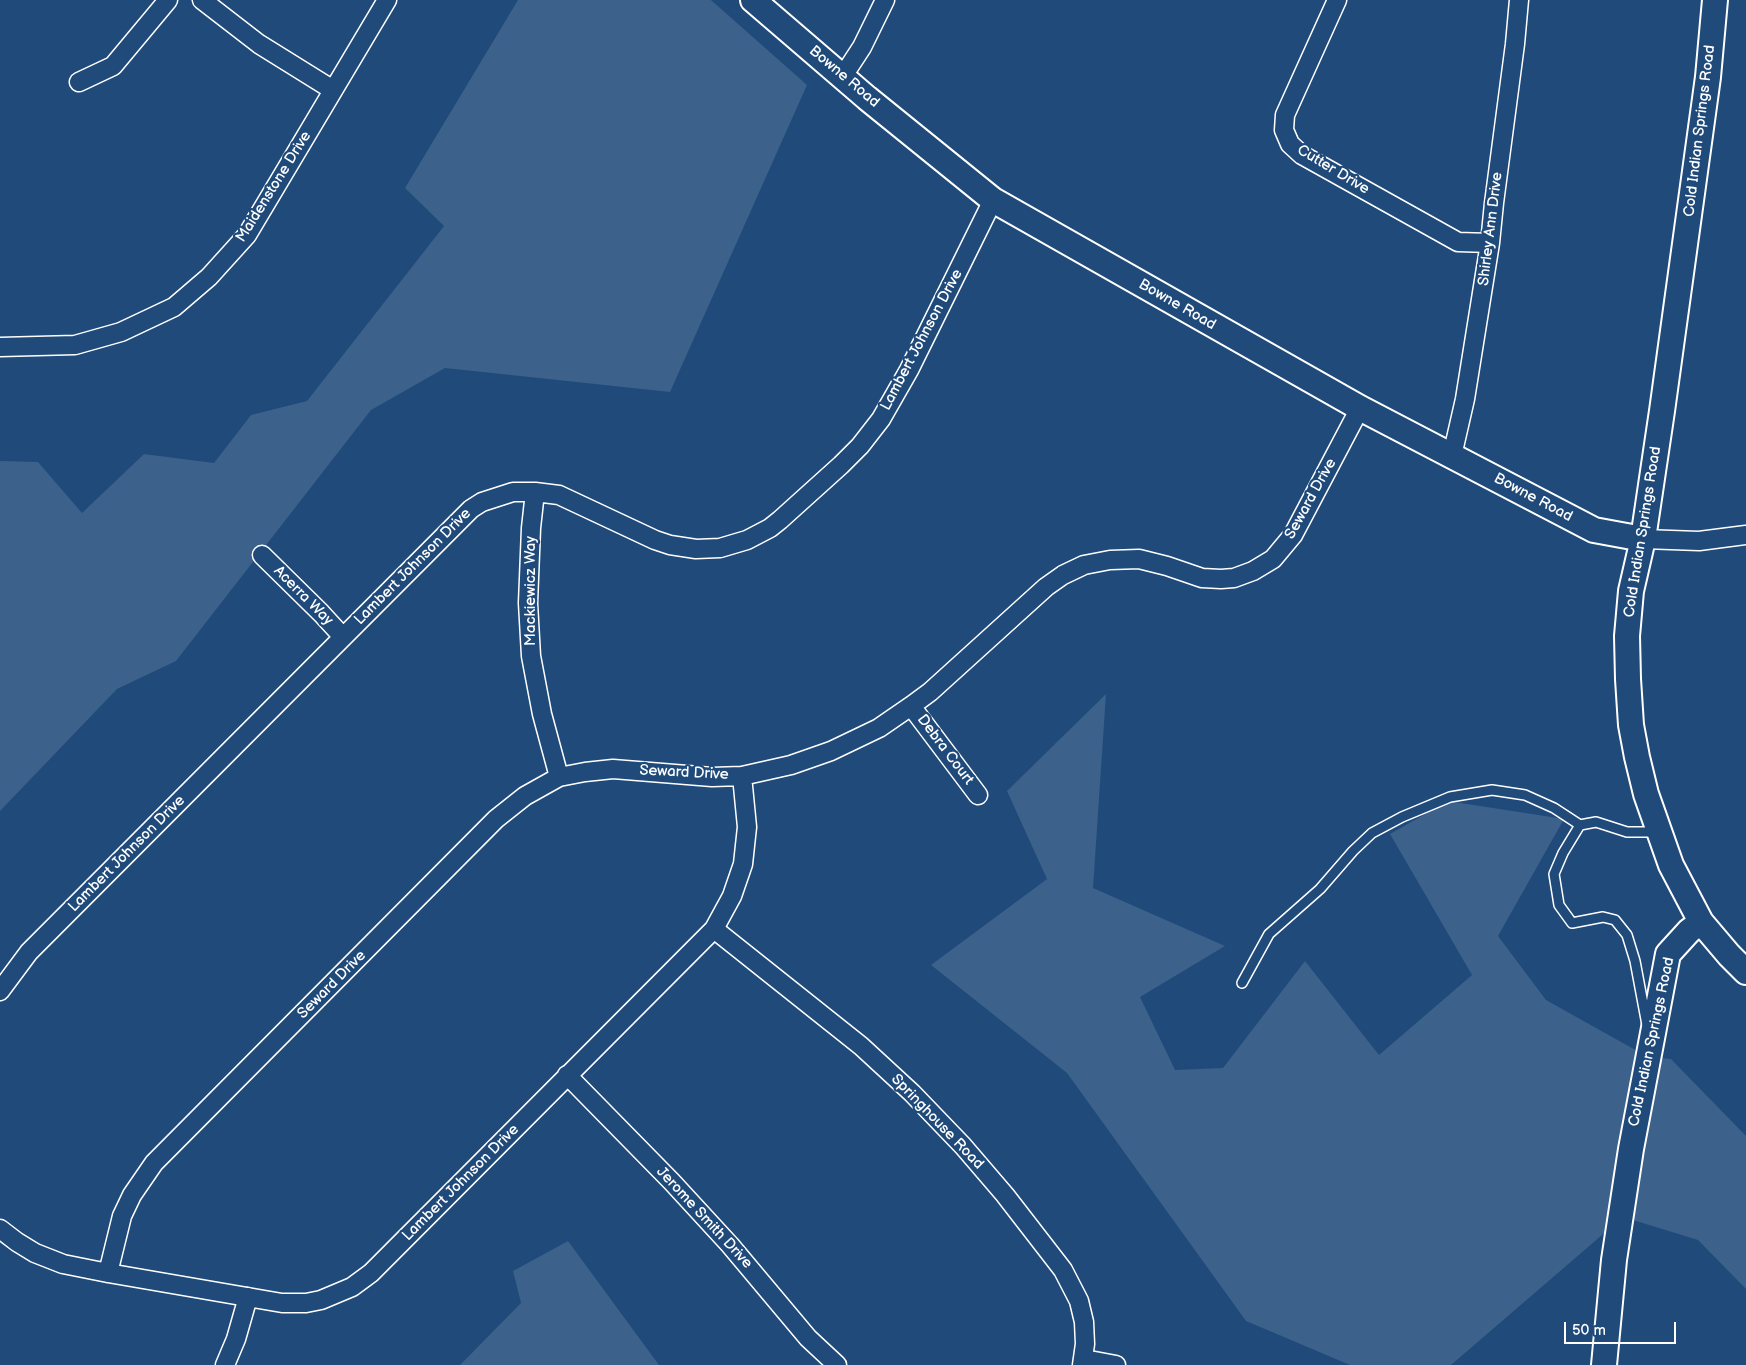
<!DOCTYPE html>
<html>
<head>
<meta charset="utf-8">
<style>
  body { margin:0 }
  #map { position:relative; width:1746px; height:1365px; overflow:hidden; background:#1f4a7a; font-family:"Balsamiq Sans",sans-serif }
  canvas { display:block }
  .scale { position:absolute; left:1564px; top:1322px; width:112px; height:22px; box-sizing:border-box; border:2px solid #fff; border-top:0; padding-left:6px; font-size:15px; line-height:18px; white-space:nowrap; color:#fff; -webkit-text-stroke:4px #1f4a7a; paint-order:stroke }
</style>
</head>
<body>
<div id="map">
<canvas width="1746" height="1365"></canvas>
<div class="scale">50 m</div>
</div>
<script>
const context = document.querySelector('canvas').getContext('2d');
context.lineJoin = 'round';
function paint(path, color) { context.fillStyle = color; context.fill(path, 'evenodd'); }
const toPath = rows => new Path2D(rows.map(r => 'M' + r).join(''));
function trace(path, color, width, dash) { context.strokeStyle = color; context.lineWidth = width; context.lineCap = dash ? 'butt' : 'round'; context.setLineDash(dash || []); context.stroke(path); }
function drawText(font, color, halo, rows, align = 'center') {
  context.font = font + ' "Balsamiq Sans",sans-serif'; context.lineWidth = 4.5; context.setLineDash([]); context.textBaseline = 'middle'; context.strokeStyle = halo; context.fillStyle = color; for (const [text, x, y, turn = 0] of rows) {
    context.save(); context.translate(x, y); context.rotate((+turn || 0) * Math.PI / 180); context.textAlign = isNaN(turn) ? turn : align; if (halo) context.strokeText(text, 0, 0); context.fillText(text, 0, 0); context.restore();
  }
}
paint(toPath([
  [518,0,711,0,807,85,670,392,445,368,371,410,176,661,117,689,0,811,0,461,38,462,82,513,144,454,214,463,251,415,307,401,444,226,405,188],
  [1106,694,1093,888,1225,946,1140,997,1175,1070,1223,1068,1305,961,1379,1055,1472,975,1390,834,1448,801,1564,819,1498,936,1546,1000,1648,1057,1671,1059,1746,1136,1746,1289,1698,1240,1623,1217,1451,1365,1350,1365,1246,1321,1067,1073,931,965,1047,879,1007,791],
  [568,1241,659,1365,460,1365,521,1303,513,1271]
]), '#3c618b');
const lane = toPath([
  [1580,825,1563,853,1554,874,1559,905,1572,923,1603,917,1615,920,1627,935,1635,961,1647,1025],
  [1242,983,1269,934,1320,889,1353,851,1372,833,1402,817,1450,797,1492,790,1525,795,1554,808,1580,825,1596,822,1627,832,1658,832]
]);
const street = toPath([
  [202,0,259,44,333,90],
  [1337,0,1285,115,1284,130,1290,144,1302,155,1458,242,1490,243],
  [843,76,862,47,885,0],
  [79,82,113,66,168,0],
  [0,347,75,345,121,332,174,307,209,277,247,235,387,0],
  [1452,456,1465,399,1490,243,1494,203,1515,44,1519,0],
  [535,492,531,528,528,603,531,656,542,714,559,777],
  [1643,539,1699,541,1746,535],
  [262,555,321,613,343,637],
  [911,706,978,795],
  [714,929,861,1046,912,1093,963,1146,1005,1195,1063,1270,1079,1301,1084,1322,1085,1344,1082,1365],
  [0,991,29,952,471,509,482,502,513,492,535,492,559,495,655,540,670,545,696,549,720,548,747,540,770,528,780,520,841,465,860,446,881,419,909,370,993,200],
  [567,1075,672,1182,730,1245,808,1338,837,1365],
  [0,1229,17,1242,35,1253,63,1264,108,1273,282,1303,306,1303,321,1300,352,1287,371,1273,714,929,732,896,743,864,747,827,742,776],
  [108,1273,122,1216,132,1195,154,1163,496,819,525,796,559,777,585,772,613,769,712,777,742,776,791,765,831,751,879,728,911,706,930,692,1046,587,1063,575,1084,565,1110,560,1139,559,1167,566,1202,578,1221,579,1234,578,1253,571,1273,559,1293,535,1360,408],
  [1084,1359,1116,1365],
  [225,1365,236,1339,248,1297]
]);
const secondary = toPath([
  [753,0,867,98,993,200,1360,408,1594,530,1643,539],
  [1715,0,1708,77,1662,411,1643,539,1631,591,1627,636,1628,679,1631,725,1637,757,1646,794,1671,865,1701,922,1729,955,1746,972],
  [1604,1365,1614,1260,1631,1149,1668,954,1689,931,1701,922]
]);
trace(lane, '#fff', 12);
trace(street, '#fff', 21);
trace(secondary, '#fff', 28);
trace(lane, '#1f4a7a', 9);
trace(street, '#1f4a7a', 18);
trace(secondary, '#1f4a7a', 24);
drawText('15px', '#fff', '#1f4a7a', [
  ["Bowne Road",844,77,40],
  ["Cold Indian Springs Road",1700,131,-83],
  ["Cutter Drive",1333,170,31],
  ["Maidenstone Drive",274,187,-58],
  ["Shirley Ann Drive",1491,229,-83],
  ["Bowne Road",1177,305,30],
  ["Lambert Johnson Drive",922,340,-62],
  ["Bowne Road",1533,498,28],
  ["Seward Drive",1311,499,-61],
  ["Cold Indian Springs Road",1643,532,-81],
  ["Lambert Johnson Drive",413,567,-45],
  ["Mackiewicz Way",531,591,-90],
  ["Acerra Way",303,596,45],
  ["Debra Court",945,750,53],
  ["Seward Drive",684,773,3],
  ["Lambert Johnson Drive",127,854,-45],
  ["Seward Drive",332,985,-45],
  ["Cold Indian Springs Road",1652,1042,-78],
  ["Springhouse Road",937,1122,46],
  ["Lambert Johnson Drive",461,1183,-45],
  ["Jerome Smith Drive",704,1218,47]
]);
</script>
</body>
</html>
